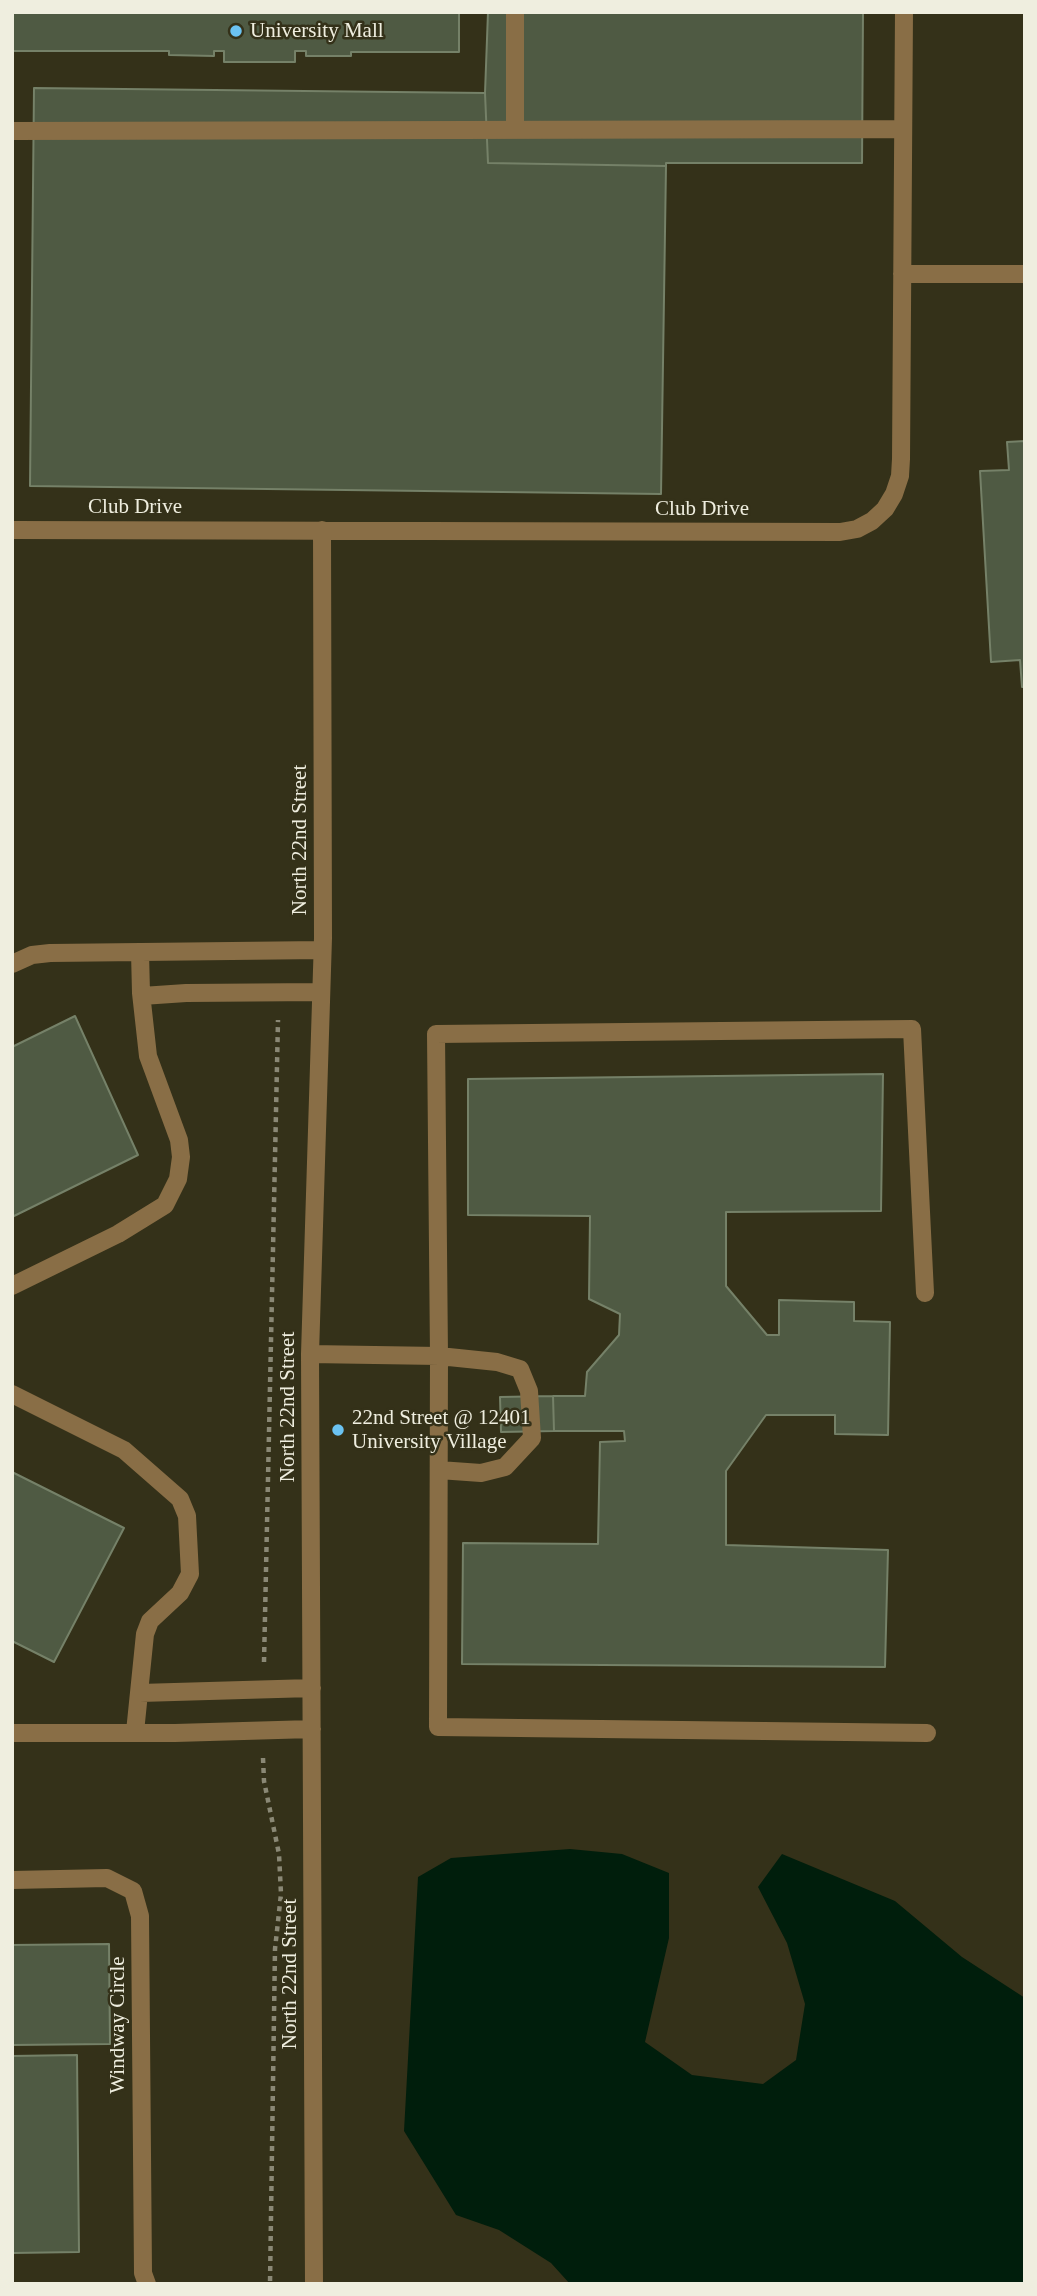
<!DOCTYPE html>
<html>
<head>
<meta charset="utf-8">
<style>
  body { margin:0 }
  #map { position:relative; width:1037px; height:2296px; overflow:hidden; background:#343119; font-family:Georgia,serif }
  canvas { display:block }
  .frame { position:absolute; inset:0; border:14px solid #efeedf; pointer-events:none }
</style>
</head>
<body>
<div id="map">
<canvas width="1037" height="2296"></canvas>
<div class="frame"></div>
</div>
<script>
const context = document.querySelector('canvas').getContext('2d');
context.lineJoin = 'round';
function paint(path, color) { context.fillStyle = color; context.fill(path, 'evenodd'); }
const toPath = rows => new Path2D(rows.map(r => 'M' + r).join(''));
function trace(path, color, width, dash) { context.strokeStyle = color; context.lineWidth = width; context.lineCap = dash ? 'butt' : 'round'; context.setLineDash(dash || []); context.stroke(path); }
function drawText(font, color, halo, rows, align = 'center') {
  context.font = font + ' Georgia,serif'; context.lineWidth = 5; context.setLineDash([]); context.textBaseline = 'middle'; context.strokeStyle = halo; context.fillStyle = color; for (const [text, x, y, turn = 0] of rows) {
    context.save(); context.translate(x, y); context.rotate((+turn || 0) * Math.PI / 180); context.textAlign = isNaN(turn) ? turn : align; if (halo) context.strokeText(text, 0, 0); context.fillText(text, 0, 0); context.restore();
  }
}
paint(toPath([
  [570,1849,622,1854,669,1873,669,1938,645,2042,692,2075,763,2084,796,2060,805,2004,787,1943,758,1887,782,1854,895,1901,962,1957,1025,1998,1025,2284,570,2284,551,2263,499,2230,456,2215,404,2131,418,1877,451,1858]
]), '#001e0c');
const building = toPath([
  [12,12,459,12,459,52,351,52,351,56,306,56,306,51,295,51,295,62,224,62,224,51,214,51,214,56,169,55,169,51,12,51,12,12],
  [488,12,863,12,862,163,666,163,666,166,488,163,485,93,488,12],
  [34,88,485,93,488,163,666,166,661,494,30,486,34,88],
  [1025,441,1025,687,1022,687,1020,660,991,662,980,471,1009,470,1007,442,1025,441],
  [75,1016,138,1155,12,1217,12,1047,75,1016],
  [883,1074,881,1211,726,1212,726,1286,767,1335,779,1335,779,1300,854,1302,854,1321,890,1322,888,1435,835,1434,835,1415,766,1415,726,1471,726,1545,888,1550,885,1667,462,1664,463,1543,598,1544,600,1442,625,1441,624,1431,554,1431,553,1396,585,1396,587,1372,619,1335,620,1314,589,1299,590,1216,468,1215,468,1079,883,1074],
  [553,1396,554,1431,501,1432,500,1397,553,1396],
  [12,1472,124,1528,54,1662,12,1641,12,1472],
  [109,1944,110,2044,12,2045,12,1945,109,1944],
  [77,2055,79,2252,12,2253,12,2056,77,2055]
]);
paint(building, '#4f5a43');
trace(building, '#758168', 2);
trace(toPath([
  [264,1662,278,1020],
  [263,1758,264,1781,279,1854,281,1894,275,1949,270,2284]
]), '#8a8875', 4.5, [5, 5]);
trace(toPath([
  [515,12,515,130],
  [12,131,903,129],
  [902,274,1025,274],
  [12,530,840,532,857,529,872,521,885,509,894,494,900,476,901,459,904,12],
  [12,964,32,955,50,953,322,950],
  [142,996,186,993,321,992],
  [12,1286,118,1234,165,1205,178,1179,181,1157,179,1140,148,1056,141,993,140,952],
  [310,1354,439,1356,438,1727,927,1733],
  [12,1394,124,1450,180,1499,187,1516,190,1574,180,1593,150,1621,145,1634,135,1732],
  [439,1470,481,1473,505,1467,532,1438,529,1391,520,1369,497,1362,439,1356,436,1034,912,1029,925,1293],
  [140,1693,312,1688],
  [12,1733,175,1733,312,1729],
  [12,1880,107,1878,133,1891,140,1916,143,2273,147,2284],
  [314,2284,310,1354,323,938,322,530]
]), '#896e46', 18);
for (const [x, y, r, color] of [
  [236,31,7,"#6bc3f2"],
  [338,1430,7,"#6bc3f2"]
]) { const dot = new Path2D(); dot.arc(x, y, r, 0, 2 * Math.PI); context.fillStyle = color; context.fill(dot); trace(dot, '#343119', 2.5); }
drawText('21px', '#efeedf', '#343119', [
  ["University Mall",250,31],
  ["22nd Street @ 12401",352,1418],
  ["University Village",352,1442]
], 'left');
drawText('21px', '#efeedf', '#343119', [
  ["Club Drive",135,507],
  ["Club Drive",702,509],
  ["North 22nd Street",300,840,-90],
  ["North 22nd Street",288,1407,-90],
  ["North 22nd Street",290,1974,-90],
  ["Windway Circle",118,2025,-90]
]);
</script>
</body>
</html>
